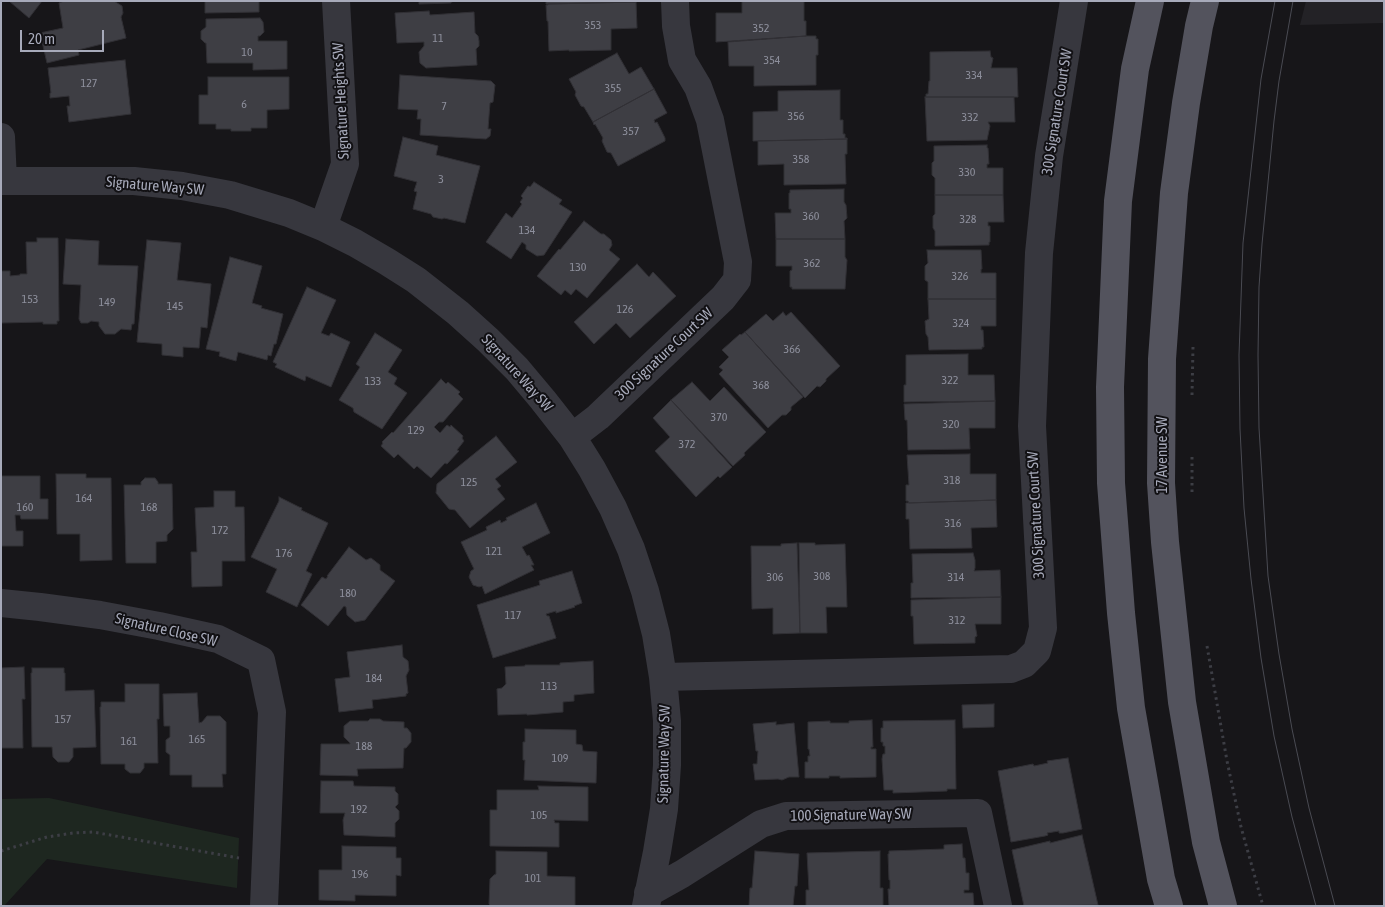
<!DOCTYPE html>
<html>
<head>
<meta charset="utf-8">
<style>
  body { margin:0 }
  #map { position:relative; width:1385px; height:907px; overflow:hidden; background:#171619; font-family:"Asap Condensed",sans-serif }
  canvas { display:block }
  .frame { position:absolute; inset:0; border:2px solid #a7aaba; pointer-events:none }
  .scale { position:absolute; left:20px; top:30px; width:84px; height:22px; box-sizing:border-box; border:2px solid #a7aaba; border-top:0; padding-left:6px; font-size:15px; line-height:18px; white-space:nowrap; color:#a7aaba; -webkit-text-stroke:4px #121114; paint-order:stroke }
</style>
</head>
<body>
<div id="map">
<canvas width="1385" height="907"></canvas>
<div class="frame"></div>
<div class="scale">20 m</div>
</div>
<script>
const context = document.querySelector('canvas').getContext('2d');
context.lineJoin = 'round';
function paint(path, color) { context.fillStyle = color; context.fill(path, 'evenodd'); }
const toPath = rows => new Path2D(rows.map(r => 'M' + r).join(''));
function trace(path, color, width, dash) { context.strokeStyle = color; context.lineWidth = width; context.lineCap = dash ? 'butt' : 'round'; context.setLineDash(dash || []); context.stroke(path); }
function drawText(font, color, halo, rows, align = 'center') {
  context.font = font + ' "Asap Condensed",sans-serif'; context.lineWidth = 4; context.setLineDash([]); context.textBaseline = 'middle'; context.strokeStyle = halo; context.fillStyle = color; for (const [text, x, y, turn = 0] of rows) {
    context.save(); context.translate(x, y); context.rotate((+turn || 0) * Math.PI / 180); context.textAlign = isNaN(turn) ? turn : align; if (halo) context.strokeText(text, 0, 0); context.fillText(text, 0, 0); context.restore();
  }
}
paint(toPath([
  [1306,1,1384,1,1384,23,1300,25]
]), '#232226');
paint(toPath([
  [49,798,239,838,237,888,47,859,4,906,1,906,1,799]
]), '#1e2720');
const building = toPath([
  [9,1,42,1,29,18,9,1],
  [64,1,114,1,122,6,123,13,121,17,126,38,78,50,79,55,47,63,40,33,63,28,59,3,64,1],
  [205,1,259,1,259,12,205,13,205,1],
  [419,1,455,1,451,2,451,3,419,4,419,1],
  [546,1,636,1,636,2,546,4,546,1],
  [742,1,804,1,804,21,806,21,806,36,716,42,716,13,742,13,742,1],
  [636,2,637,28,611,29,611,50,569,51,569,50,549,51,548,21,547,21,546,5,548,5,548,4,636,2],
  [429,11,430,15,474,12,475,33,478,36,479,41,479,46,476,49,477,65,426,68,420,63,419,52,424,46,424,42,397,43,395,13,429,11],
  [260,18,263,22,264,32,260,36,258,36,258,41,287,41,287,69,253,70,253,63,207,63,206,43,205,43,201,39,201,31,206,27,206,19,260,18],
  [806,36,816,36,816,39,818,39,818,55,816,55,816,85,754,86,754,66,729,66,728,42,806,36],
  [990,51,991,57,993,58,991,68,1017,68,1018,97,926,97,926,94,928,94,929,81,930,81,930,52,990,51],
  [617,53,629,74,641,67,654,89,593,122,584,107,581,106,575,95,576,92,569,79,617,53],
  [125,60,131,114,69,122,67,106,70,106,69,96,50,98,50,93,51,93,48,68,125,60],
  [400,75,491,81,495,85,493,102,490,103,488,129,491,129,490,136,486,139,420,135,421,119,417,119,418,110,398,109,400,75],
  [208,77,289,77,289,109,267,110,267,128,251,128,251,131,231,131,231,129,216,129,216,124,199,124,199,95,208,95,208,77],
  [654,89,667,113,654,120,655,123,657,122,665,138,665,141,618,166,611,153,607,152,602,141,603,138,595,124,594,125,593,122,654,89],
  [840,90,840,120,843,120,843,134,845,134,845,138,847,138,847,139,753,141,753,112,778,111,778,91,840,90],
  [925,97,1014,97,1015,122,988,122,990,126,987,140,927,141,925,97],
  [403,137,438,146,436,155,480,166,465,223,444,218,442,219,433,217,431,214,413,209,417,192,414,191,417,182,394,176,403,137],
  [847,139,847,154,845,154,846,184,784,185,784,164,758,165,758,141,847,139],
  [987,145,987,148,988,148,989,164,987,164,987,168,1003,168,1003,195,935,195,935,178,932,175,932,163,934,161,934,146,987,145],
  [534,182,562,200,559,204,572,212,544,255,537,256,526,249,526,245,522,242,511,259,486,242,506,213,512,218,522,204,520,202,523,198,521,196,528,186,530,187,534,182],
  [844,189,844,202,846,205,847,218,844,221,845,239,776,239,775,213,791,213,791,209,789,209,789,193,790,193,790,190,844,189],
  [935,195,1003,195,1004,222,988,222,988,226,990,226,990,242,989,242,989,245,935,246,935,231,933,228,933,216,935,214,935,195],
  [584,221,601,234,604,234,611,240,612,245,609,250,620,259,587,298,576,289,571,295,565,290,561,295,537,276,559,249,560,250,584,221],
  [37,238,58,238,59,321,57,321,57,324,43,324,43,322,1,323,1,271,10,271,10,276,20,275,20,274,27,274,26,242,37,242,37,238],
  [66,239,99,241,98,265,138,266,134,324,132,324,131,330,121,329,115,334,105,334,99,326,99,322,91,321,88,323,81,323,79,319,81,285,63,284,66,239],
  [776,239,845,239,845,257,847,260,845,289,792,289,792,287,790,287,790,271,792,270,792,266,776,266,776,239],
  [147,240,181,243,177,280,211,284,207,328,201,327,199,348,183,347,183,357,162,355,162,344,137,342,147,240],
  [927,250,981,250,982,269,981,269,981,273,996,273,996,299,928,299,928,282,925,280,925,266,928,263,927,250],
  [230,257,262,266,252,303,262,306,261,308,283,314,276,344,274,344,271,356,268,355,267,360,238,352,236,361,219,356,220,352,206,349,230,257],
  [637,264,649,277,653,272,676,296,630,338,616,323,594,344,574,322,637,264],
  [307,287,336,300,321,333,329,336,331,333,350,342,331,387,306,376,305,381,275,367,277,364,273,362,307,287],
  [928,299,996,299,996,326,981,326,981,330,983,330,984,347,982,347,982,349,929,350,928,337,926,334,925,321,929,319,928,299],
  [783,312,786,316,791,312,840,366,826,379,826,381,820,387,817,386,805,398,745,332,766,314,773,321,783,312],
  [745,332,803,397,791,407,791,410,786,415,782,415,768,428,719,374,723,370,719,367,729,357,722,350,740,334,741,335,745,332],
  [375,333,402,350,388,372,397,378,394,384,407,393,382,429,354,412,353,408,339,400,360,367,356,364,375,333],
  [968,354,968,375,994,375,995,401,904,402,904,385,906,385,906,355,968,354],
  [441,379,446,384,448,382,460,392,458,394,463,399,443,422,439,422,434,427,440,433,447,425,450,427,451,425,463,436,462,438,464,441,457,450,459,451,447,464,445,463,431,478,417,466,414,469,398,454,394,458,381,446,383,443,382,442,392,432,393,433,441,379],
  [692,382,710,401,724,387,766,432,744,453,745,455,733,466,671,400,692,382],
  [671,400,732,467,720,478,718,476,696,497,655,451,670,437,653,418,671,400],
  [995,401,995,428,969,428,970,449,908,450,907,420,905,420,904,404,995,401],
  [496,436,517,462,495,479,501,486,497,489,505,499,470,528,455,510,449,509,436,493,437,484,496,436],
  [970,454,970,474,996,474,996,500,909,503,908,501,906,501,906,485,909,485,907,455,970,454],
  [56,474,86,474,86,478,111,478,112,560,80,561,80,534,57,534,56,474],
  [1,476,40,476,40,499,48,499,48,519,21,519,20,515,15,515,16,531,23,531,23,546,1,546,1,476],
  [145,478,155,478,158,482,158,484,172,484,173,529,167,535,167,541,156,542,156,563,126,563,124,485,141,485,141,482,145,478],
  [214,491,235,491,235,507,244,507,245,561,222,561,222,586,192,587,191,552,197,552,195,508,214,507,214,491],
  [279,497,299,507,302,508,301,510,328,523,306,571,312,574,297,607,266,592,277,569,251,557,279,501,279,497],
  [996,500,997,527,971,528,972,548,910,549,909,519,906,519,906,503,996,500],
  [536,503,550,533,522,547,527,556,529,555,534,565,531,565,534,570,485,594,482,586,479,587,473,585,469,577,471,571,474,569,461,542,487,530,486,527,500,520,501,523,507,520,506,518,536,503],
  [797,543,800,633,773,634,773,608,752,609,751,546,781,546,781,544,797,543],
  [799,543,815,543,815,545,845,544,847,607,826,607,827,633,800,633,799,543],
  [349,547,366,560,371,558,380,565,380,570,395,581,365,620,355,622,347,615,346,607,344,606,328,626,301,605,322,577,326,579,328,576,327,576,349,547],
  [973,553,975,560,975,568,974,571,1000,570,1001,597,911,598,911,583,913,583,912,554,973,553],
  [572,571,582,603,574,606,575,607,556,613,556,611,546,614,547,616,549,616,556,638,493,658,477,605,540,585,539,581,572,571],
  [1001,597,1001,624,975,624,977,636,975,637,975,643,914,644,913,616,911,616,911,600,1001,597],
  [402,645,403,657,408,661,409,670,406,676,408,693,406,694,406,696,372,700,373,708,339,712,335,679,350,677,347,652,402,645],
  [593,661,594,693,574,695,574,701,563,702,563,712,527,715,527,714,498,715,497,689,502,688,506,684,505,667,525,666,525,665,560,665,560,663,593,661],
  [24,667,25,699,22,699,23,748,1,748,1,668,24,667],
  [32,668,64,668,64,673,65,673,65,691,94,690,96,747,73,748,73,757,69,762,58,762,53,757,52,747,32,747,31,673,32,673,32,668],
  [125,684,159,684,159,719,157,719,158,763,144,763,144,768,140,773,130,773,125,769,125,764,101,764,100,707,101,707,101,702,125,702,125,684],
  [197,693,199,723,202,722,207,716,220,716,226,722,226,774,222,774,223,787,192,787,192,775,170,775,170,755,166,752,166,740,170,737,170,726,164,726,163,694,197,693],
  [994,704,994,727,963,728,962,705,994,704],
  [370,719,380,719,383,721,404,722,404,728,407,728,411,733,411,742,406,748,404,748,403,768,357,769,358,776,320,775,321,744,350,744,350,743,344,737,344,726,350,721,368,721,370,719],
  [872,720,873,747,871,747,871,749,876,749,876,777,840,778,840,776,829,776,829,778,805,778,805,762,808,762,808,756,810,756,809,749,808,749,808,722,830,721,830,723,849,723,849,721,872,720],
  [955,720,956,789,947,789,947,791,893,793,893,790,884,790,882,759,883,754,885,754,885,746,883,746,883,742,881,742,881,728,883,728,883,721,955,720],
  [776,722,776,725,794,723,799,777,789,777,782,780,778,779,755,780,753,764,757,764,758,751,756,751,753,724,776,722],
  [525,729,576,730,576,744,582,745,583,751,597,752,596,783,524,780,525,760,523,760,523,742,525,742,525,729],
  [1068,758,1082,829,1063,833,1059,833,1059,831,1047,833,1048,835,1045,836,1011,842,998,771,1033,764,1034,766,1048,763,1047,761,1068,758],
  [321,781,353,781,354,786,395,787,395,791,398,794,398,804,395,807,399,811,399,819,395,823,395,837,344,835,343,820,345,813,320,813,321,781],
  [538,786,588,787,588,821,554,820,555,823,559,823,559,847,490,846,490,810,497,810,497,790,539,790,538,786],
  [1082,835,1098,905,1024,906,1012,850,1050,841,1050,843,1082,835],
  [962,844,963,858,965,858,966,873,969,873,969,890,964,890,964,893,973,893,974,906,889,906,888,889,890,889,890,880,889,880,888,854,889,854,889,851,944,849,944,845,962,844],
  [342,846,396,847,396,858,401,858,401,876,396,875,396,896,355,895,355,901,319,900,319,870,342,870,342,846],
  [496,851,547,852,547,876,575,877,575,906,491,906,489,904,490,879,494,875,496,874,496,851],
  [755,851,799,854,797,886,795,886,793,906,749,906,750,888,752,888,755,851],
  [880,851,880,888,883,888,883,906,806,906,806,890,809,890,807,853,880,851]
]);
paint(building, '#3e3e44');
trace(building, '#313035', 1);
trace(toPath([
  [1192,395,1193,347],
  [1192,457,1192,493],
  [1207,646,1227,761,1241,827,1263,906],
  [1,851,47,837,73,833,93,832,239,858]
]), '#3d3e45', 3, [2.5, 4]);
trace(toPath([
  [1,137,3,181],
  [1,181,134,181,182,186,230,195,289,213,323,227,355,243,386,261,416,280,458,313,488,340,517,369,543,400,572,437,592,469,613,508,631,549,645,591,656,634,663,677,667,721,667,765,664,809,657,852,646,906],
  [323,227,345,164,336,1],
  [572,437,598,417,723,298,737,280,738,262,710,120,698,87,682,60,676,26,675,1],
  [1,603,40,607,100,615,159,626,218,639,261,660,272,712,264,906],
  [663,677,1011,669,1024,664,1037,651,1043,628,1032,426,1039,253,1049,156,1074,1],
  [648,893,682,874,761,824,786,816,978,813,998,906]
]), '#37373e', 28);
trace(toPath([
  [1150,1,1135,69,1118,201,1110,387,1111,483,1121,613,1131,708,1161,879,1169,906],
  [1205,1,1199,26,1186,103,1174,193,1162,359,1161,483,1165,542,1182,702,1206,842,1223,906]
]), '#53535d', 28);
trace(toPath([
  [1275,1,1261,79,1243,243,1239,355,1240,429,1244,508,1251,579,1261,658,1274,736,1292,817,1316,906],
  [1293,1,1279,81,1274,121,1262,244,1259,287,1258,355,1259,428,1268,576,1279,654,1292,729,1309,808,1335,906]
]), '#4a4b53', 1);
drawText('12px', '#8d8f9c', null, [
  ["353",593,25],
  ["352",761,28],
  ["11",438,38],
  ["10",247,52],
  ["354",772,60],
  ["334",974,75],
  ["127",89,83],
  ["355",613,88],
  ["6",244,104],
  ["7",444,106],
  ["356",796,116],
  ["332",970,117],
  ["357",631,131],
  ["358",801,159],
  ["330",967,172],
  ["3",441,179],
  ["360",811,216],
  ["328",968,219],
  ["134",527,230],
  ["362",812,263],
  ["130",578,267],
  ["326",960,276],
  ["153",30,299],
  ["149",107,302],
  ["145",175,306],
  ["126",625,309],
  ["324",961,323],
  ["366",792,349],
  ["322",950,380],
  ["133",373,381],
  ["368",761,385],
  ["370",719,417],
  ["320",951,424],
  ["129",416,430],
  ["372",687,444],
  ["318",952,480],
  ["125",469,482],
  ["164",84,498],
  ["160",25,507],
  ["168",149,507],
  ["316",953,523],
  ["172",220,530],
  ["121",494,551],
  ["176",284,553],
  ["308",822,576],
  ["306",775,577],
  ["314",956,577],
  ["180",348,593],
  ["117",513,615],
  ["312",957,620],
  ["184",374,678],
  ["113",549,686],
  ["157",63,719],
  ["165",197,739],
  ["161",129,741],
  ["188",364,746],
  ["109",560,758],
  ["192",359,809],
  ["105",539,815],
  ["196",360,874],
  ["101",533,878]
]);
drawText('15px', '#a7aaba', '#121114', [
  ["Signature Heights SW",341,101,-93],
  ["300 Signature Court SW",1057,112,-81],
  ["Signature Way SW",155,186,5],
  ["300 Signature Court SW",664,354,-43],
  ["Signature Way SW",517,373,48],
  ["17 Avenue SW",1162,455,-90],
  ["300 Signature Court SW",1036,515,-93],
  ["Signature Close SW",166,630,13],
  ["Signature Way SW",664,754,-89],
  ["100 Signature Way SW",851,815,-1]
]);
</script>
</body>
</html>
